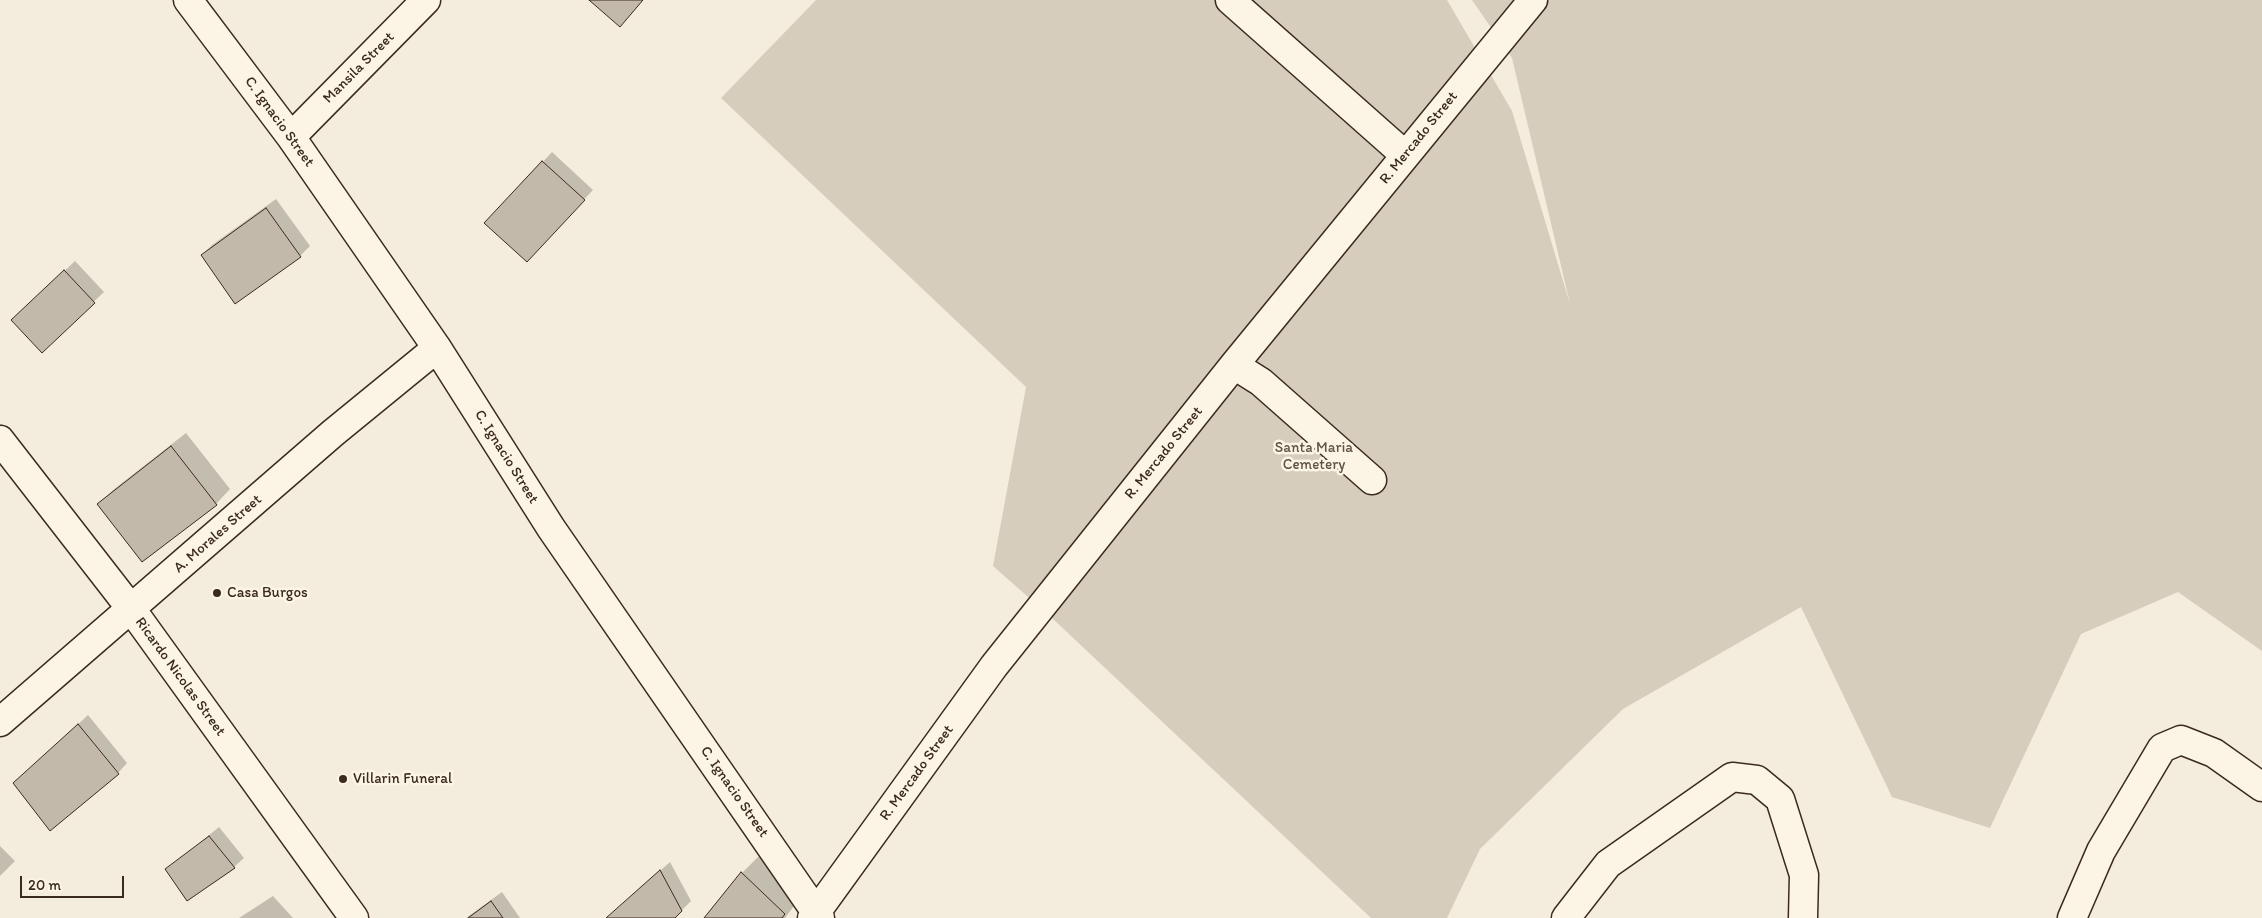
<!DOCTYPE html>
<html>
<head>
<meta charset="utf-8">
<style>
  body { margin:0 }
  #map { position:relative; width:2262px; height:918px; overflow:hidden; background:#f4eddd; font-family:Itim,sans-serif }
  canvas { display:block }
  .scale { position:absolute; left:20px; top:876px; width:104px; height:22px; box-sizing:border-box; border:2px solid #3b2a1e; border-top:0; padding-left:6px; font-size:15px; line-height:18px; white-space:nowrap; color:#3b2a1e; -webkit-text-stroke:4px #fcf5e5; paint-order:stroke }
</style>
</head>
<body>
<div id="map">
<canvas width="2262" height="918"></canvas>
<div class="scale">20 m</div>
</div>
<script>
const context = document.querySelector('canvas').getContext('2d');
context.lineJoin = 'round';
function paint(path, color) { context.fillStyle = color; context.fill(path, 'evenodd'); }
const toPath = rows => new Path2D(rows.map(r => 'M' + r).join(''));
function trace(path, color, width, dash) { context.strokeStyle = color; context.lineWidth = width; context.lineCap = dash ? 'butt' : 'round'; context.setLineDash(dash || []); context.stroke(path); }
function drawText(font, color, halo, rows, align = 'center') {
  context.font = font + ' Itim,sans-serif'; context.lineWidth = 5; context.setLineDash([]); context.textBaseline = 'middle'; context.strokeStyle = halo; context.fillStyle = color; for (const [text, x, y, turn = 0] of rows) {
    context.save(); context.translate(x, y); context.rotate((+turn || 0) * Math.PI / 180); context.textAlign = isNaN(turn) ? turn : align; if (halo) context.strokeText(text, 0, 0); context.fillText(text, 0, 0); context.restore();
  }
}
paint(toPath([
  [816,0,1447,0,1512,111,1570,304,1512,58,1472,0,2262,0,2262,651,2178,592,2081,634,1990,828,1892,797,1801,607,1623,709,1480,849,1447,918,1371,918,1053,619,993,566,1026,387,721,98]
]), '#d6cdbd');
paint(toPath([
  [552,152,593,190,536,251,486,223],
  [276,199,310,246,300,256,202,255,212,245],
  [75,261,104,292,42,351,22,311],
  [186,433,230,489,216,504,99,504,113,490],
  [88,715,127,763,118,773,25,774],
  [219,827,244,858,234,867,167,870],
  [0,846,15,861,0,876],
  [760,855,802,895,785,918,706,918,742,873],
  [670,862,691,901,682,910,673,918,607,918],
  [502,892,520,918,466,918],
  [273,896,293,918,239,918]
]), '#0003');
const building = toPath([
  [589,0,643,0,620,27,589,0],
  [542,161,585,200,527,262,484,223,542,161],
  [266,208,301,257,235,304,201,255,266,208],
  [64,270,95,303,42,353,11,320,64,270],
  [171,446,217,505,142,562,97,504,171,446],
  [78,724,119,774,50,831,13,783,78,724],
  [209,836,235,868,187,901,165,869,209,836],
  [660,870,682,911,675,918,606,918,660,870],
  [741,872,785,914,782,918,704,918,741,872],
  [491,901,503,918,468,918,491,901]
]);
paint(building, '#c3b9aa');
trace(building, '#3b2a1e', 1);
const minor = toPath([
  [188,0,291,137,437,348,551,528,820,918],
  [1230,0,1405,155],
  [291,137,426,0],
  [1234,365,1261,382,1372,480],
  [0,440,132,610,354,918],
  [0,722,333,433,437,348],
  [812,918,994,666,1234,365,1533,0],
  [1566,918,1608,864,1732,777,1757,780,1780,799,1804,875,1803,918],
  [2072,918,2101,851,2162,748,2181,740,2214,753,2262,787]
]);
trace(minor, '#3b2a1e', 31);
trace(minor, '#fcf5e5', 28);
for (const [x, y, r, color] of [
  [217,593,5,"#3b2a1e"],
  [343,779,5,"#3b2a1e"]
]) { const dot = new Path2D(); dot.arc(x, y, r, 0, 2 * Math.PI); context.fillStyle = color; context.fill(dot); trace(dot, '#fcf5e5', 2); }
drawText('15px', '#3b2a1e', '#fcf5e5', [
  ["Mansila Street",359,68,-45],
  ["C. Ignacio Street",279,122,54],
  ["R. Mercado Street",1419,138,-51],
  ["R. Mercado Street",1164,453,-51],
  ["C. Ignacio Street",506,457,58],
  ["A. Morales Street",218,534,-41],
  ["Ricardo Nicolas Street",180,677,54],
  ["R. Mercado Street",917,773,-54],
  ["C. Ignacio Street",734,792,55]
]);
drawText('15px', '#625346', '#fcf5e5', [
  ["Santa Maria",1314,448],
  ["Cemetery",1314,465]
]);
drawText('15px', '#3b2a1e', '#fcf5e5', [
  ["Casa Burgos",227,593],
  ["Villarin Funeral",353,779]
], 'left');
</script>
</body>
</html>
